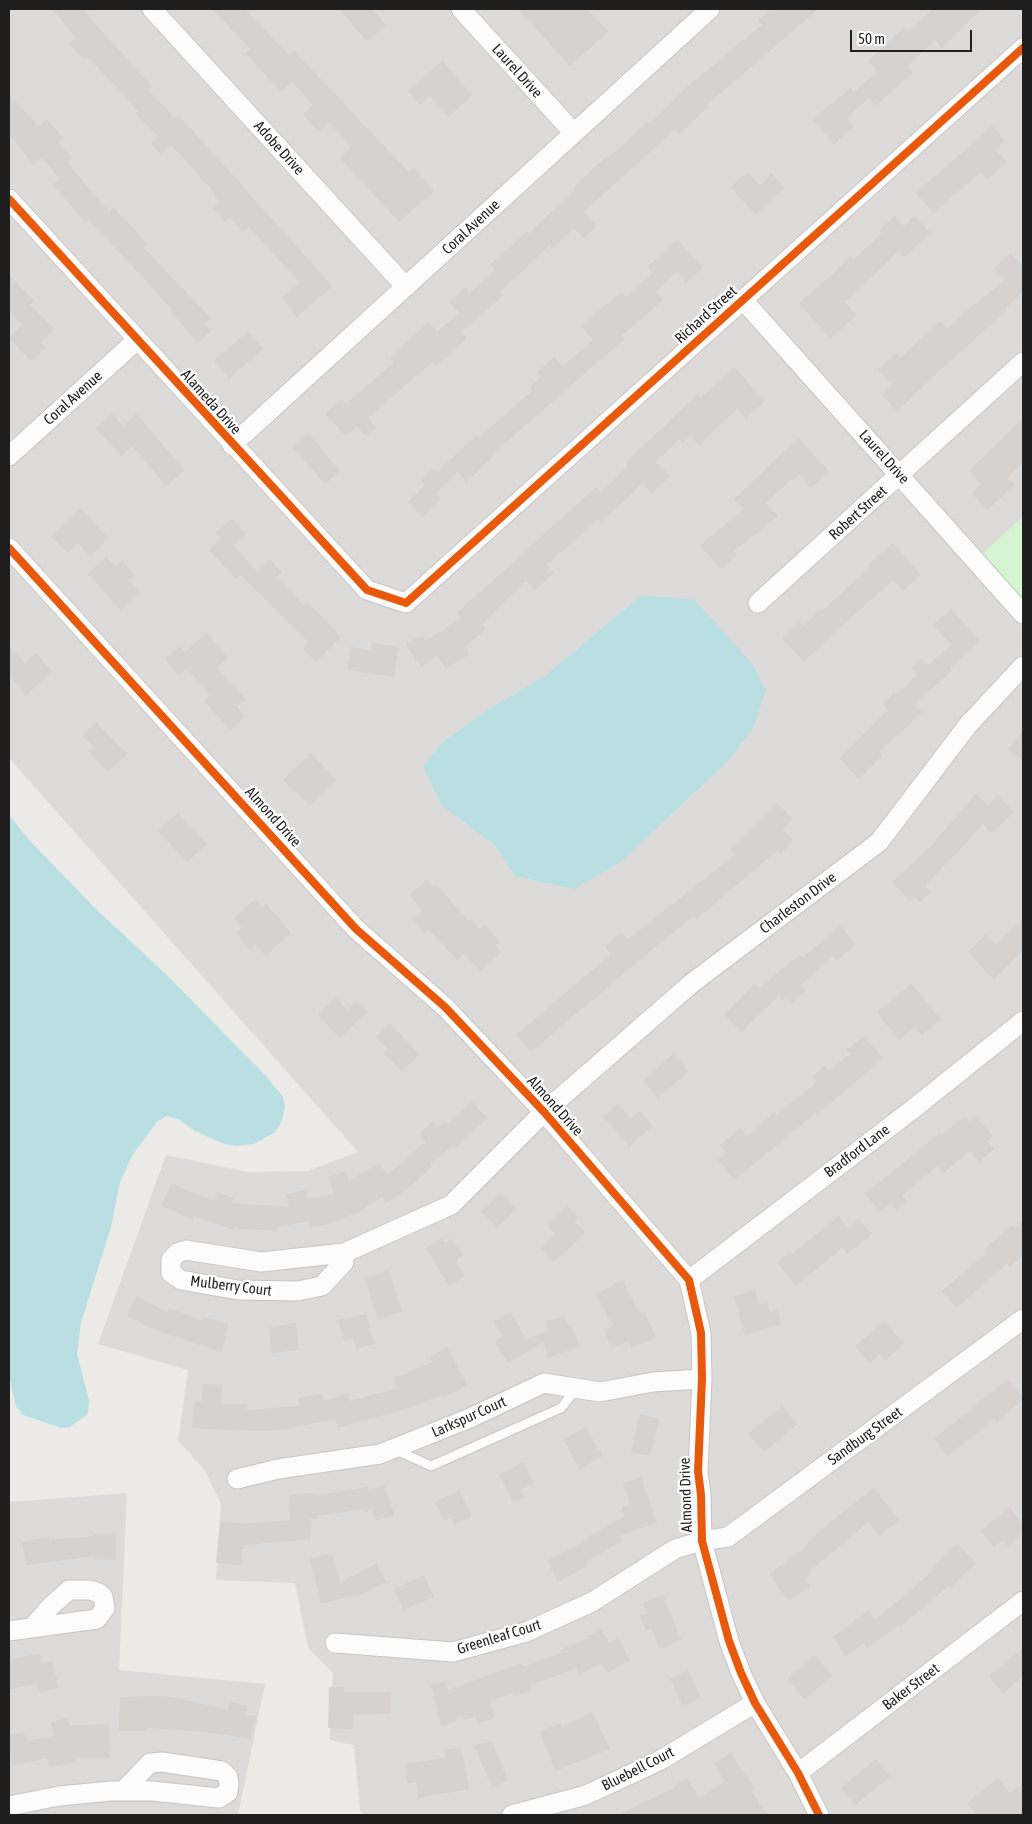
<!DOCTYPE html>
<html>
<head>
<meta charset="utf-8">
<style>
  body { margin:0 }
  #map { position:relative; width:1032px; height:1824px; overflow:hidden; background:#edebe8; font-family:"Asap Condensed",sans-serif }
  canvas { display:block }
  .frame { position:absolute; inset:0; border:10px solid #1f1f1f; pointer-events:none }
  .scale { position:absolute; left:850px; top:30px; width:122px; height:22px; box-sizing:border-box; border:2px solid #1f1f1f; border-top:0; padding-left:6px; font-size:15px; line-height:18px; white-space:nowrap; color:#1f1f1f; -webkit-text-stroke:4px #fff; paint-order:stroke }
</style>
</head>
<body>
<div id="map">
<canvas width="1032" height="1824"></canvas>
<div class="frame"></div>
<div class="scale">50 m</div>
</div>
<script>
const context = document.querySelector('canvas').getContext('2d');
context.lineJoin = 'round';
function paint(path, color) { context.fillStyle = color; context.fill(path, 'evenodd'); }
const toPath = rows => new Path2D(rows.map(r => 'M' + r).join(''));
function trace(path, color, width, dash) { context.strokeStyle = color; context.lineWidth = width; context.lineCap = dash ? 'butt' : 'round'; context.setLineDash(dash || []); context.stroke(path); }
function drawText(font, color, halo, rows, align = 'center') {
  context.font = font + ' "Asap Condensed",sans-serif'; context.lineWidth = 4.5; context.setLineDash([]); context.textBaseline = 'middle'; context.strokeStyle = halo; context.fillStyle = color; for (const [text, x, y, turn = 0] of rows) {
    context.save(); context.translate(x, y); context.rotate((+turn || 0) * Math.PI / 180); context.textAlign = isNaN(turn) ? turn : align; if (halo) context.strokeText(text, 0, 0); context.fillText(text, 0, 0); context.restore();
  }
}
paint(toPath([
  [9,9,1023,9,1023,517,982,554,1023,601,1023,1815,365,1815,360,1810,354,1745,330,1740,333,1673,308,1648,295,1583,216,1580,221,1504,204,1469,178,1441,188,1370,98,1344,166,1155,248,1172,307,1171,358,1152,9,758],
  [127,1493,119,1670,265,1684,238,1815,9,1815,9,1502]
]), '#dcdbd9');
paint(toPath([
  [1023,517,1023,613,975,560]
]), '#d5f4d2');
paint(toPath([
  [642,595,695,600,753,665,766,690,753,728,729,760,621,862,574,889,515,876,494,844,442,806,423,767,442,743,489,709,545,676],
  [9,815,30,841,98,911,167,975,265,1075,283,1097,285,1106,282,1121,275,1132,254,1144,237,1146,224,1144,195,1131,178,1119,166,1116,157,1122,133,1154,120,1182,111,1227,81,1323,77,1354,89,1401,88,1414,70,1427,61,1428,23,1415,16,1406,9,1377]
]), '#b9dfe2');
paint(toPath([
  [52,9,82,9,152,86,148,90,174,118,178,115,195,133,332,286,297,317,282,298,300,283,249,227,243,232,230,218,225,222,213,208,220,202,214,196,216,194,171,145,161,154,151,143,158,137,135,114,138,111,88,57,84,60,69,44,76,38],
  [212,9,245,9,289,55,294,51,409,172,414,168,434,191,399,222,340,158,351,147,329,122,318,132,303,114,313,105,292,82,281,92,246,53,250,49],
  [339,9,372,9,386,25,367,41],
  [518,9,587,9,608,32,570,66],
  [771,9,818,9,707,105,708,107,680,134,675,129,584,212,597,226,584,239,574,228,552,249,549,246,499,292,503,296,461,332,467,339,436,366,432,362,368,418,376,428,366,436,357,427,346,436,325,413,341,399,346,404,394,362,390,358,428,322,437,332,459,313,449,302,465,288,469,293,495,270,490,265,527,232,528,234,575,190,573,187,607,156,609,158,648,121,650,123,688,86,762,25,758,20],
  [933,9,982,9,942,48,935,40,907,67,913,72,876,106,869,98,847,118,854,127,834,144,813,120,850,88,854,92,877,71,868,61,904,27,909,31],
  [443,61,472,96,448,117,430,96,420,105,408,91],
  [9,95,38,126,47,119,63,137,58,142,72,158,67,162,109,212,113,207,147,244,143,247,211,318,204,324,211,331,198,343,171,312,173,310,89,220,86,223,53,185,60,179,42,158,34,165,9,135],
  [992,126,1005,141,995,149,1007,162,987,180,981,172,933,213,916,193],
  [748,172,760,185,771,174,785,188,756,215,731,187],
  [895,216,904,226,914,216,931,233,904,257,899,251,845,302,856,315,830,339,799,303,834,273,850,256,854,259,882,233,879,230],
  [677,240,703,267,686,283,677,272,656,292,663,300,621,336,624,339,494,453,495,455,466,482,458,472,436,493,441,499,422,517,408,502,425,485,421,480,433,469,437,472,477,435,479,438,533,390,530,387,541,377,537,372,555,357,563,366,593,340,581,326,622,292,626,297,653,273,648,267],
  [1011,253,1023,267,1023,292,1005,309,1007,311,974,339,897,411,882,395,892,385,878,370,896,353,901,357,940,321,947,328,1004,280,994,269],
  [9,275,34,301,30,305,54,329,41,342,46,347,31,361,9,338,22,325,9,311],
  [248,331,263,349,229,378,214,361],
  [735,367,765,402,746,418,737,408,699,445,690,435,683,442,680,439,656,462,670,476,652,493,643,483,601,523,598,519,546,565,554,573,535,590,526,581,482,624,486,629,465,647,469,654,446,669,437,656,421,667,406,644,422,635,426,641,461,618,457,613,596,487,601,492,628,466,625,463,698,394,701,397],
  [112,414,123,426,136,414,185,470,166,486,132,446,121,456,96,428],
  [1023,418,1023,463,1008,477,1015,485,987,510,972,493,981,484,969,471],
  [308,433,340,471,325,484,292,447],
  [798,438,829,471,811,488,799,475,794,480,792,479,766,503,778,516,734,551,737,555,721,569,700,546,743,509,734,499],
  [81,508,109,539,90,556,78,543,68,553,51,536],
  [232,519,246,534,233,545,257,571,269,559,282,572,277,577,304,605,307,602,341,637,316,662,304,649,309,643,240,575,236,579,209,550,222,538,216,533],
  [893,543,921,575,903,591,893,580,804,661,782,638,799,621,803,626,820,609,822,611,870,566,868,564],
  [106,557,116,567,122,561,135,575,129,580,140,592,121,610,88,574],
  [951,609,980,641,950,668,952,671,914,705,922,712,879,752,882,756,859,779,839,758,888,710,882,704,894,693,896,695,918,675,911,668,922,659,928,665,951,645,933,625],
  [207,633,228,658,217,668,246,699,237,707,245,716,230,730,204,701,210,695,187,669,179,676,165,659,180,646,185,652],
  [372,643,399,647,394,677,347,670,350,647,371,650],
  [9,646,25,663,36,653,52,671,26,695,9,676],
  [96,722,127,754,108,772,89,752,94,747,82,735],
  [1023,731,1023,761,1008,749],
  [311,753,336,780,310,805,283,780],
  [976,793,988,805,998,795,1014,812,991,833,983,824,925,886,931,892,920,902,914,897,910,901,892,883,932,845],
  [777,803,793,819,782,829,793,841,781,853,778,850,696,919,694,916,655,947,531,1052,516,1035,611,954,605,947,621,932,628,939,735,855,730,850],
  [178,813,207,844,187,862,158,831],
  [427,879,433,886,436,884,469,921,471,919,480,929,485,925,500,942,496,946,501,952,480,971,464,954,457,960,428,929,424,933,413,919,422,910,409,895],
  [255,899,262,908,266,904,291,933,266,956,256,944,250,949,236,932,242,927,234,918],
  [1023,919,1023,951,994,979,968,952,986,934,996,944],
  [840,926,856,945,837,960,833,956,800,985,806,991,792,1003,787,997,783,1001,779,996,741,1032,724,1014,755,984,759,988,800,954,803,957],
  [912,984,941,1020,922,1035,915,1027,899,1040,877,1012],
  [336,998,347,1010,357,1001,367,1012,340,1038,318,1014],
  [390,1023,419,1054,402,1071,384,1053,388,1049,376,1037],
  [864,1036,883,1058,817,1115,816,1113,734,1180,718,1160,726,1153,720,1145,740,1128,747,1136,774,1113,776,1115,794,1101,817,1082,812,1076,824,1066,829,1071,850,1054,846,1050],
  [674,1053,689,1072,658,1098,643,1080],
  [472,1102,487,1118,455,1148,453,1145,430,1164,432,1167,406,1190,386,1203,382,1197,359,1212,325,1225,310,1228,309,1221,277,1227,277,1231,234,1228,233,1230,194,1216,193,1220,161,1206,171,1184,214,1201,217,1192,233,1198,231,1203,289,1207,286,1194,305,1190,307,1199,334,1194,328,1177,345,1171,349,1181,379,1163,387,1175,426,1142,419,1133,433,1121,438,1127,445,1122,447,1124],
  [618,1104,630,1119,640,1111,653,1126,629,1146,603,1116],
  [965,1116,970,1122,976,1116,993,1136,987,1141,994,1149,979,1162,970,1151,943,1173,938,1166,902,1195,907,1202,897,1210,891,1203,880,1212,865,1194,940,1133,942,1135],
  [501,1193,516,1209,497,1228,481,1211],
  [567,1206,578,1218,574,1221,585,1233,554,1262,541,1248,555,1235,547,1225],
  [838,1216,848,1228,859,1219,872,1234,847,1254,842,1248,796,1286,777,1263,790,1252,792,1254],
  [1023,1221,1023,1256,1010,1267,1007,1264,956,1308,942,1291,987,1253,984,1249,1012,1225,1015,1228],
  [442,1238,445,1243,452,1239,463,1256,456,1261,465,1276,449,1286,426,1248],
  [389,1270,402,1312,378,1320,365,1278],
  [622,1280,640,1314,645,1312,656,1338,632,1348,629,1341,611,1348,604,1330,613,1326,596,1294],
  [755,1289,759,1305,767,1303,770,1312,777,1309,782,1324,745,1335,734,1296],
  [137,1296,167,1312,169,1308,202,1320,203,1317,229,1324,221,1352,152,1329,127,1316],
  [510,1312,526,1339,549,1330,546,1322,564,1315,569,1327,572,1326,579,1346,549,1358,543,1342,508,1363,495,1342,503,1337,494,1322],
  [366,1314,374,1344,356,1349,353,1339,344,1341,338,1320],
  [884,1321,904,1344,885,1360,880,1354,869,1363,855,1346],
  [296,1323,299,1350,271,1353,269,1327],
  [447,1347,467,1385,443,1398,442,1395,405,1409,338,1428,335,1419,280,1430,258,1431,192,1428,194,1401,202,1401,203,1384,222,1385,221,1404,247,1404,247,1410,300,1406,298,1398,322,1394,323,1401,347,1393,350,1401,398,1388,394,1378,433,1362,430,1357],
  [1008,1379,1023,1397,1023,1400,997,1422,994,1419,948,1456,934,1439],
  [782,1406,797,1424,764,1452,748,1434],
  [640,1414,659,1419,650,1456,631,1452],
  [586,1427,602,1456,580,1469,563,1440],
  [524,1462,534,1483,521,1490,525,1497,513,1502,499,1474],
  [641,1477,657,1523,619,1536,622,1541,586,1562,588,1566,558,1582,547,1561,589,1539,588,1537,625,1516,621,1507,630,1504,623,1484],
  [384,1485,394,1515,375,1521,372,1510,365,1513,364,1509,318,1516,318,1519,310,1519,311,1539,243,1545,241,1565,216,1563,220,1521,245,1524,290,1520,289,1495,316,1493,317,1495,368,1487,369,1490],
  [874,1488,899,1520,879,1536,868,1522,809,1572,811,1575,805,1579,810,1586,789,1601,769,1574,808,1545,807,1543,835,1518],
  [459,1490,472,1516,455,1525,451,1518,444,1521,435,1502],
  [1010,1507,1023,1524,1023,1533,1008,1546,1003,1540,994,1547,980,1531],
  [94,1534,116,1534,116,1560,94,1559,94,1556,26,1565,22,1542,49,1537,50,1540,94,1536],
  [957,1544,976,1563,950,1588,948,1586,900,1627,899,1625,867,1648,864,1643,846,1656,833,1637,868,1611,875,1620,934,1570,931,1568],
  [332,1553,340,1583,376,1564,386,1582,356,1597,354,1595,321,1604,310,1559],
  [424,1575,434,1597,403,1610,394,1589],
  [663,1595,681,1640,660,1649,652,1629,646,1631,640,1616,647,1613,643,1603],
  [601,1629,609,1643,618,1638,630,1661,607,1673,602,1664,579,1674,576,1668,530,1686,532,1690,514,1697,513,1693,490,1702,495,1718,478,1724,475,1717,464,1720,462,1716,456,1717,457,1721,441,1726,431,1685,445,1681,448,1690,521,1663,523,1667,561,1653,560,1650,588,1638,587,1636],
  [1023,1648,1023,1676,1003,1693,989,1676],
  [40,1653,42,1663,52,1661,59,1688,40,1693,37,1683,9,1690,9,1660],
  [815,1655,832,1676,804,1699,787,1678],
  [688,1670,701,1697,683,1706,670,1679],
  [329,1687,344,1687,344,1692,391,1692,391,1714,353,1715,353,1729,328,1728],
  [157,1696,172,1697,228,1710,230,1702,248,1706,246,1715,256,1716,251,1739,216,1733,147,1728,147,1731,119,1731,120,1697],
  [593,1712,610,1749,555,1771,540,1731,561,1723,562,1727],
  [68,1718,70,1725,109,1724,110,1758,76,1758,77,1762,49,1767,47,1758,12,1766,9,1735,24,1732,27,1741,54,1736,51,1722],
  [492,1742,508,1781,492,1788,474,1745],
  [461,1747,469,1789,418,1798,416,1782,407,1783,405,1764,445,1758,444,1750],
  [731,1753,755,1789,752,1791,767,1815,618,1815,674,1788,673,1786,687,1778,699,1798,725,1782,714,1763],
  [876,1759,890,1776,855,1805,841,1788],
  [998,1778,1010,1793,1023,1783,1023,1815,976,1815,967,1803]
]), '#d5d2d0');
const lane = toPath([
  [396,1450,431,1466,561,1408,577,1388]
]);
const street = toPath([
  [152,9,406,287],
  [461,9,573,132],
  [9,199,367,590,406,603,1023,48],
  [743,300,1023,614],
  [232,445,710,9],
  [9,456,137,340],
  [9,548,356,929,445,1007,544,1112,689,1280,701,1333,702,1379,698,1471,701,1495,702,1541,729,1641,741,1673,755,1703,798,1773,819,1815],
  [758,603,1023,362],
  [344,1253,344,1262,322,1286,298,1291,238,1290,181,1280,171,1273,171,1260,177,1253,186,1250,261,1262,344,1253,451,1205,544,1112,692,983,879,842,968,725,1023,666],
  [689,1280,913,1109,1023,1021],
  [237,1479,278,1469,380,1454,470,1418,544,1383,600,1392,653,1382,702,1379],
  [9,1631,97,1619,105,1608,103,1597,99,1593,90,1590,69,1590,50,1607,33,1627],
  [335,1643,453,1652,526,1632,592,1602,675,1549,702,1541,728,1537,1023,1319],
  [798,1773,1023,1601],
  [9,1806,59,1796,111,1791,152,1791,219,1798,228,1792,229,1784,228,1777,222,1771,162,1762,150,1763,123,1791],
  [512,1815,586,1795,659,1761,755,1703]
]);
trace(lane, '#c6c5c4', 11);
trace(street, '#c6c5c4', 21);
trace(lane, '#fcfcfc', 9);
trace(street, '#fcfcfc', 19);
trace(toPath([
  [9,199,367,590,406,603,1023,48],
  [9,548,356,929,445,1007,544,1112,689,1280,701,1333,702,1379,698,1471,701,1495,702,1541,729,1641,741,1673,755,1703,798,1773,819,1815]
]), '#e8590c', 8);
drawText('15px', '#1f1f1f', '#fff', [
  ["Laurel Drive",517,71,48],
  ["Adobe Drive",279,148,48],
  ["Coral Avenue",471,227,-43],
  ["Richard Street",706,315,-42],
  ["Coral Avenue",73,398,-42],
  ["Alameda Drive",211,402,48],
  ["Laurel Drive",884,457,48],
  ["Robert Street",858,513,-42],
  ["Almond Drive",273,817,48],
  ["Charleston Drive",798,903,-37],
  ["Almond Drive",555,1106,48],
  ["Bradford Lane",857,1151,-37],
  ["Mulberry Court",231,1286,7],
  ["Larkspur Court",469,1417,-24],
  ["Sandburg Street",865,1436,-36],
  ["Almond Drive",686,1495,-92],
  ["Greenleaf Court",499,1637,-17],
  ["Baker Street",911,1687,-37],
  ["Bluebell Court",638,1769,-27]
]);
</script>
</body>
</html>
